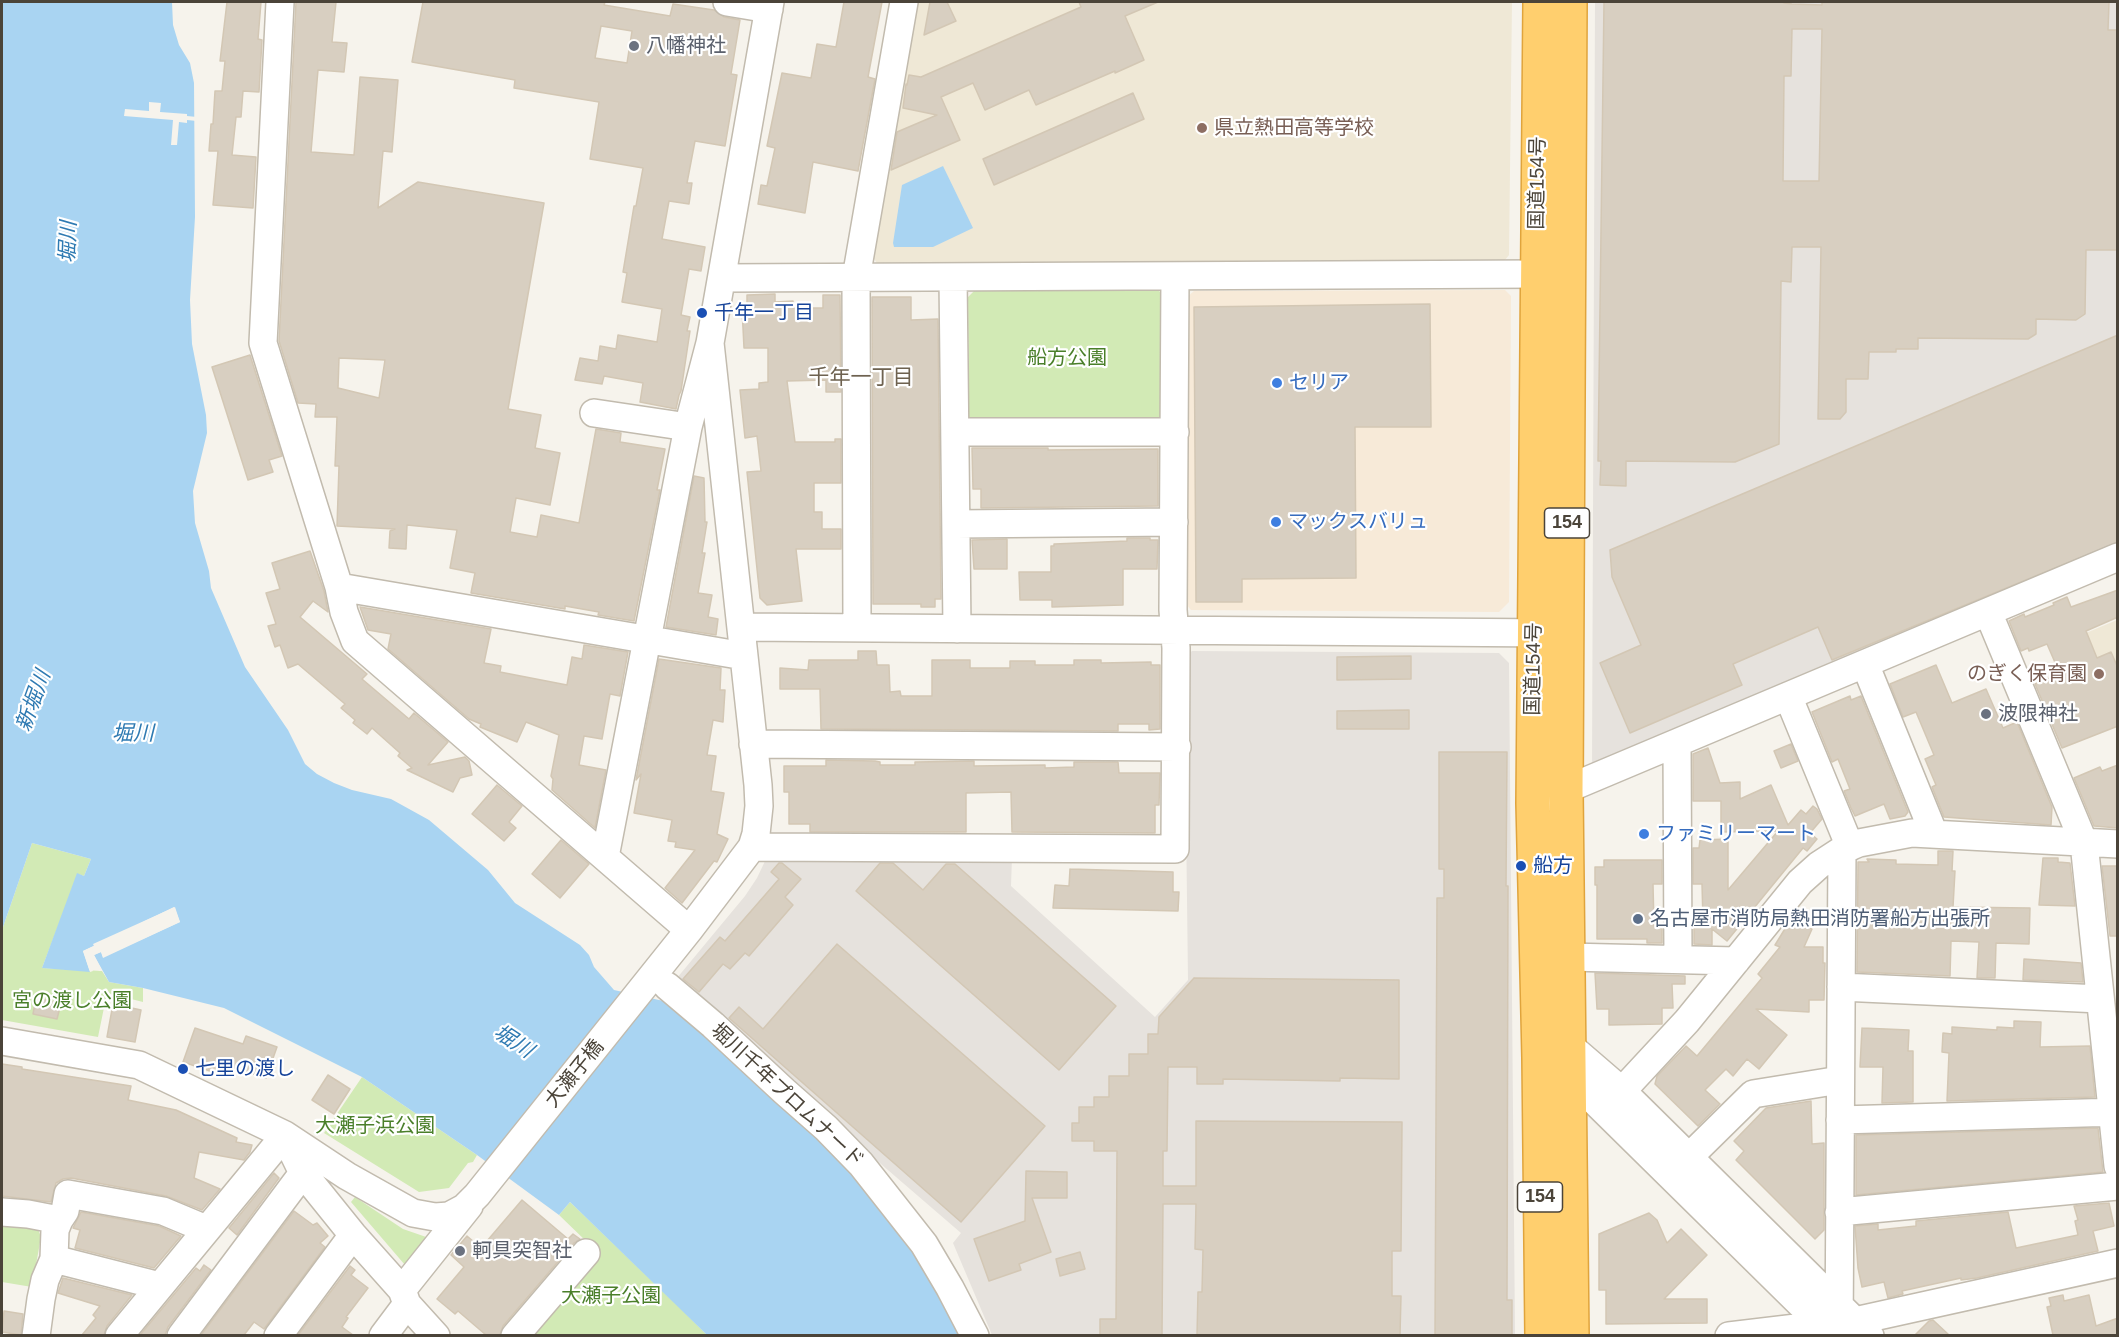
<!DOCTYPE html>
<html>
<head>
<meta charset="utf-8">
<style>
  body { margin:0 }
  #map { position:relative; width:2119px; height:1337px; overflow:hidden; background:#f6f3ec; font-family:Arial,sans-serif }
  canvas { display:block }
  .frame { position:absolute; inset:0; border:3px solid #4b4439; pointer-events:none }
</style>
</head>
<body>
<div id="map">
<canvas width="2119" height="1337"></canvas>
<div class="frame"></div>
</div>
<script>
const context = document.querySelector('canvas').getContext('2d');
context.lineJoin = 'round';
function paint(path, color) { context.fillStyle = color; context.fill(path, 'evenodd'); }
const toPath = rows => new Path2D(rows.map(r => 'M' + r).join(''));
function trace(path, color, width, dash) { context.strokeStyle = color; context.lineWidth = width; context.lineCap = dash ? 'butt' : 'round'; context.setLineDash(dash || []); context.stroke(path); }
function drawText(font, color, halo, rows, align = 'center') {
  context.font = font + ' Arial,"Noto Sans JP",sans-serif'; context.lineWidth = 4.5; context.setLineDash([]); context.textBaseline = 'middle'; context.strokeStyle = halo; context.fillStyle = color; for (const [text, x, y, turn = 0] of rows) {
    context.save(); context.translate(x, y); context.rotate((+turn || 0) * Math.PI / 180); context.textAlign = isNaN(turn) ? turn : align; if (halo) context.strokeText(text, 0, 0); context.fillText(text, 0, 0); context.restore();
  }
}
paint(toPath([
  [1505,290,1511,296,1509,602,1499,612,1191,610,1186,604,1186,298,1194,291]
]), '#f7ead8');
paint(toPath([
  [1595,2,2117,2,2117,547,1592,769],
  [1192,651,1499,653,1509,663,1515,1335,992,1335,953,1243,961,1233,672,984,745,896,757,878,766,859,1012,857,1011,886,1155,1017,1188,980,1184,657]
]), '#e6e2dd');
paint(toPath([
  [916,2,1512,2,1509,255,1505,260,877,263,872,256],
  [2117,620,2117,706,2067,641]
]), '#efe8d6');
paint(toPath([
  [974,291,1159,291,1166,297,1164,420,969,420,968,297],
  [32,843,91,859,84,876,78,874,42,968,102,971,109,982,143,988,143,1002,107,993,98,1037,2,1020,2,930],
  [362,1077,477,1155,473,1162,468,1163,449,1188,419,1192,324,1133],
  [355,1197,403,1229,432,1239,405,1265,351,1202],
  [570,1202,680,1308,707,1335,523,1336,588,1243,559,1215],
  [2,1223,38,1229,41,1237,32,1287,2,1282]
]), '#d2eab5');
paint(toPath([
  [2,2,172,2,173,25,179,45,190,63,194,83,195,217,190,300,192,344,206,415,207,433,193,491,195,523,209,571,211,588,245,667,288,730,305,764,317,774,334,783,352,790,391,799,429,820,488,870,515,903,580,945,589,955,594,967,614,990,668,1002,870,1186,947,1294,966,1335,707,1335,570,1202,559,1215,477,1155,362,1077,224,1008,143,988,109,982,94,955,101,952,103,957,180,922,174,907,83,951,90,972,42,968,77,873,84,876,91,859,32,843,2,930],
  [943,166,973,228,933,247,894,247,893,243,902,185]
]), '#a9d4f2');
paint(toPath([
  [149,102,161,103,160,112,187,114,187,116,197,117,197,121,187,120,187,123,179,122,177,145,171,145,173,120,124,116,125,109,149,111],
  [175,907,180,922,103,958,101,952,94,955,102,971,99,971,91,956,92,953,101,949,105,954,177,921,173,911,97,945,96,948,87,953,93,971,90,972,83,951,94,946,93,944]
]), '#f6f3ec');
const building = toPath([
  [227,2,261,2,258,39,262,40,259,92,243,91,241,117,236,117,232,155,256,157,253,208,213,205,218,151,209,151,211,124,213,124,215,91,222,91,225,61,220,61,227,2],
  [296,2,336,2,332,42,347,43,344,72,318,70,311,152,354,155,360,77,398,80,392,152,383,151,378,208,418,182,544,203,508,409,541,415,535,448,560,453,550,505,516,498,510,532,537,537,541,515,579,523,596,429,621,433,620,442,665,449,657,490,660,490,634,621,598,615,599,612,565,606,565,609,471,593,475,573,450,568,457,530,407,525,406,549,389,548,390,531,395,529,337,526,339,466,335,466,337,417,315,417,316,404,298,403,279,341,296,2],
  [339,358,385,360,379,398,338,388,339,358],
  [423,2,605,2,604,5,670,16,673,4,714,10,724,17,740,20,731,74,737,75,725,146,695,141,687,183,692,183,689,204,669,201,662,239,705,247,701,271,689,269,681,315,690,317,687,331,690,331,681,391,679,395,676,409,640,402,643,383,604,376,602,384,575,380,580,358,598,361,600,346,616,349,618,335,657,342,662,309,622,302,627,273,623,272,634,206,636,206,643,168,590,159,599,102,514,88,515,80,412,62,423,2],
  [601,26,632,31,627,63,595,58,601,26],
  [844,2,882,2,868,77,875,79,858,171,813,162,805,213,758,204,761,185,767,186,775,148,767,146,782,73,811,78,817,44,836,47,844,2],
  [930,2,947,2,956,21,924,35,930,2],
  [1079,2,1158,2,1125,16,1144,60,1115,73,1115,71,1036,105,1029,90,985,110,973,83,941,97,960,140,891,170,897,132,937,115,903,108,906,84,907,85,909,75,921,77,1081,7,1079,2],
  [1604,2,1784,2,1784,3,1792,4,1822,5,1822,2,2109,2,2108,30,2118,30,2118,250,2086,250,2085,314,2076,320,2036,319,2036,334,2028,339,1918,338,1918,349,1896,349,1896,352,1869,352,1868,379,1846,379,1846,412,1840,419,1818,419,1821,247,1792,247,1791,282,1781,281,1779,444,1735,462,1626,461,1626,486,1600,485,1601,461,1598,461,1604,2],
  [1792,29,1822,29,1819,181,1783,181,1784,76,1791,76,1792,29],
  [1133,93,1144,119,994,185,983,159,1133,93],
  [775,294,775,302,793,301,793,308,823,308,823,295,840,295,841,392,826,392,826,380,787,381,795,442,835,442,835,439,841,439,841,483,814,483,814,512,822,512,822,529,841,529,841,549,796,549,802,601,767,605,760,598,747,472,761,471,757,436,745,438,740,390,759,389,759,383,768,382,768,348,744,348,742,308,747,308,747,295,775,294],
  [872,297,911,297,911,320,938,319,941,599,935,599,935,607,921,607,921,604,873,604,872,297],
  [1430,304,1431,427,1355,427,1356,578,1242,579,1242,602,1196,602,1194,307,1430,304],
  [2118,335,2118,542,1832,660,1818,627,1733,664,1742,685,1630,733,1600,663,1641,645,1612,577,1610,550,2118,335],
  [250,355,282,456,269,460,273,472,248,480,212,367,250,355],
  [972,448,1048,448,1048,450,1158,449,1158,506,981,508,981,489,973,489,972,448],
  [694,476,704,478,705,522,707,522,702,553,705,553,698,593,712,595,708,617,718,619,716,635,666,627,694,476],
  [1127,538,1150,538,1150,540,1158,540,1157,569,1123,569,1123,605,1052,607,1052,600,1020,600,1019,572,1051,572,1051,546,1054,546,1054,544,1127,541,1127,538],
  [1007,539,1007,569,974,569,972,540,1007,539],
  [310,551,324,591,328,612,313,601,300,617,367,674,362,679,409,719,414,713,448,742,428,765,465,757,469,761,472,775,460,778,453,792,407,770,412,768,398,756,400,753,372,728,367,734,353,723,355,720,341,708,345,704,298,664,288,668,280,645,275,647,268,626,276,624,266,593,280,589,272,563,310,551],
  [2118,590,2118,617,2086,631,2097,658,2111,652,2118,668,2118,726,2062,748,2035,684,2060,674,2047,644,2029,651,2028,648,2021,651,2009,621,2024,614,2025,617,2054,605,2053,603,2067,597,2071,607,2118,590],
  [360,607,491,629,484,663,501,666,500,672,567,685,572,657,582,659,584,645,628,652,620,696,610,694,602,739,584,736,579,765,606,770,595,828,552,790,553,779,551,776,559,735,526,722,517,742,480,727,481,724,469,719,388,649,391,634,368,630,360,607],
  [858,651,876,651,877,665,889,665,890,692,900,691,901,696,932,696,932,660,970,660,970,668,1010,668,1010,661,1035,661,1035,665,1074,665,1074,660,1101,660,1101,663,1151,662,1151,665,1160,665,1160,729,1149,730,1149,724,1118,724,1118,731,821,729,820,689,780,689,780,668,808,670,809,660,858,660,858,651],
  [1411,656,1411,679,1337,680,1337,657,1411,656],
  [659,659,721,668,720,690,725,690,723,722,713,720,707,755,716,756,711,791,724,793,717,834,728,839,717,862,714,861,682,903,665,888,695,850,675,847,676,842,668,841,672,820,634,813,641,774,636,780,659,659],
  [1936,665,1952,703,1986,689,2003,728,2017,722,2052,807,2051,825,1944,817,1932,787,1936,785,1925,759,1934,755,1916,712,1903,717,1890,684,1936,665],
  [1850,696,1851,700,1861,696,1908,812,1905,816,1890,819,1884,804,1855,816,1851,808,1844,791,1850,789,1838,759,1832,762,1812,712,1850,696],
  [1409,710,1409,729,1337,729,1337,711,1409,710],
  [1791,744,1798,761,1781,768,1774,751,1791,744],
  [1708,748,1720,783,1740,782,1740,799,1771,785,1788,825,1801,810,1806,814,1813,806,1817,809,1822,819,1810,833,1817,839,1807,851,1803,848,1727,941,1712,929,1712,945,1694,944,1694,926,1709,926,1703,921,1702,884,1693,884,1693,848,1699,848,1700,840,1728,839,1728,890,1778,831,1721,832,1721,801,1693,801,1693,754,1708,748],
  [1439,752,1507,752,1506,886,1508,886,1507,1300,1512,1300,1512,1335,1435,1335,1437,898,1444,898,1444,869,1439,869,1439,752],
  [826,760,875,761,880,762,880,765,915,765,915,762,974,761,974,766,1045,765,1045,768,1074,767,1074,762,1118,762,1119,773,1160,773,1159,805,1155,805,1155,833,1012,832,1011,792,966,793,966,832,810,832,810,824,789,824,789,792,784,792,784,766,826,766,826,760],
  [2118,765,2118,828,2094,826,2074,778,2100,767,2102,771,2118,765],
  [497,785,522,806,509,822,516,828,504,841,472,814,497,785],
  [561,840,589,864,560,898,532,874,561,840],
  [1938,851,1953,851,1952,871,1955,871,1953,907,2030,908,2029,944,1996,943,1995,978,1977,978,1979,942,1951,941,1950,976,1857,972,1858,862,1869,862,1867,859,1896,860,1896,864,1938,865,1938,851],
  [2043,858,2058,858,2058,862,2070,863,2075,906,2039,905,2043,858],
  [1604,860,1662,860,1662,884,1653,884,1654,926,1662,925,1662,943,1647,943,1647,939,1597,939,1597,885,1595,885,1595,867,1604,867,1604,860],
  [779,863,782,863,801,879,785,897,793,905,749,956,745,953,730,969,723,964,699,992,683,979,720,937,725,941,779,879,771,872,779,863],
  [880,863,893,863,923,890,946,864,955,864,1116,1006,1059,1070,856,891,880,863],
  [2102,866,2118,866,2118,936,2110,936,2102,866],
  [1070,869,1173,872,1173,892,1179,892,1178,911,1053,908,1055,885,1069,886,1070,869],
  [1791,919,1812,929,1804,947,1823,947,1823,963,1825,963,1824,1000,1809,1000,1809,1012,1756,1009,1787,1035,1759,1069,1747,1059,1733,1076,1726,1069,1705,1090,1720,1104,1698,1126,1655,1084,1657,1076,1686,1046,1697,1056,1762,978,1758,974,1780,947,1775,945,1791,919],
  [837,944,1045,1126,961,1222,729,1018,739,1007,763,1029,837,944],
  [2024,959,2081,963,2083,982,2023,980,2024,959],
  [1595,973,1685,976,1685,984,1672,984,1673,1008,1662,1008,1662,1024,1609,1025,1609,1009,1597,1009,1595,973],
  [1194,978,1399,980,1399,1079,1340,1078,1340,1081,1223,1079,1223,1084,1197,1084,1197,1067,1168,1067,1167,1151,1163,1151,1163,1186,1196,1186,1196,1121,1402,1122,1401,1251,1392,1251,1392,1296,1401,1296,1400,1335,1197,1335,1198,1292,1202,1292,1203,1250,1195,1249,1196,1204,1163,1204,1162,1335,1100,1335,1100,1319,1116,1319,1117,1151,1094,1151,1094,1141,1072,1141,1072,1123,1079,1123,1079,1107,1094,1107,1094,1097,1109,1097,1109,1076,1129,1076,1129,1054,1148,1054,1148,1034,1158,1034,1159,1017,1194,978],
  [36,998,61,1003,57,1019,33,1014,36,998],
  [113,1004,141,1010,135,1042,107,1037,113,1004],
  [2014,1021,2041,1022,2040,1047,2090,1046,2095,1097,1947,1101,1949,1053,1942,1052,1943,1033,1952,1034,1952,1027,1997,1030,1997,1027,2014,1028,2014,1021],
  [195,1028,243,1044,246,1036,277,1047,266,1078,226,1065,222,1075,183,1062,195,1028],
  [1862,1028,1909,1030,1908,1051,1913,1051,1913,1102,1882,1103,1883,1067,1860,1067,1862,1028],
  [2,1064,22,1067,22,1069,131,1086,128,1100,176,1110,237,1138,236,1142,252,1145,250,1152,244,1160,199,1152,194,1178,220,1189,202,1210,166,1196,71,1178,63,1179,56,1183,51,1202,2,1196,2,1064],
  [328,1075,350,1089,334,1114,312,1100,328,1075],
  [1811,1101,1812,1144,1824,1143,1824,1230,1815,1239,1736,1160,1744,1151,1734,1141,1766,1108,1811,1101],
  [2098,1128,2103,1172,1856,1195,1856,1135,2098,1128],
  [1026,1171,1067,1172,1067,1198,1032,1198,1051,1252,1019,1264,1021,1270,989,1281,974,1239,1025,1221,1026,1171],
  [274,1173,279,1178,237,1235,229,1228,274,1173],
  [522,1200,568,1239,573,1234,580,1239,574,1243,503,1326,500,1335,486,1335,458,1311,455,1314,437,1299,464,1267,451,1255,467,1236,481,1248,522,1200],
  [2109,1203,2114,1226,2093,1231,2098,1251,1977,1278,1961,1280,1961,1278,1902,1291,1903,1294,1888,1298,1884,1282,1862,1287,1858,1268,1855,1226,1878,1224,1878,1230,1916,1226,1916,1221,2008,1212,2016,1248,2078,1235,2075,1221,2078,1220,2074,1206,2109,1203],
  [294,1211,313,1225,317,1223,328,1236,320,1243,325,1247,264,1329,254,1322,244,1335,201,1335,294,1211],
  [81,1212,159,1226,181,1236,154,1268,75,1248,80,1230,73,1228,81,1212],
  [1649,1213,1657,1220,1667,1243,1681,1229,1707,1255,1664,1299,1707,1299,1707,1323,1606,1324,1606,1290,1599,1290,1599,1234,1649,1213],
  [1080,1252,1085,1269,1060,1276,1056,1259,1080,1252],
  [204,1265,211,1270,168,1327,165,1335,140,1335,196,1268,200,1271,204,1265],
  [350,1266,355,1270,351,1275,368,1288,346,1317,348,1318,342,1327,353,1335,298,1335,350,1266],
  [63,1278,132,1295,107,1326,104,1335,82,1335,96,1318,93,1315,100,1306,58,1293,63,1278],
  [2063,1295,2064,1301,2089,1295,2096,1326,2118,1318,2118,1335,2053,1335,2047,1307,2051,1306,2049,1298,2063,1295],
  [4,1311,23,1314,21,1335,2,1332,4,1311],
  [1933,1320,1949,1335,1915,1335,1929,1321,1933,1320]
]);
paint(building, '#d8cfc1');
trace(building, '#d3c7b4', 1.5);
const minor = toPath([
  [280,2,263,343,339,587,344,612,355,641,689,930],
  [727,2,769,9],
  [953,277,957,629],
  [723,278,1538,274],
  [594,413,688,427],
  [955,432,1175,432],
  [956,524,1174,522],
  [339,587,744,656],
  [1988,612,2084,843,2118,1166],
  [741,627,1553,633],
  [857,628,856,278,904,2],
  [1865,664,1934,834],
  [1788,696,1850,847],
  [753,744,1177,747],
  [1677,744,1678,959],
  [1548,797,2118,557],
  [752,847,1175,849,1176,648,1173,610,1175,277],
  [605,857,688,427,710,343,770,2],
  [1568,957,1736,961],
  [667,986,713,1025,784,1091,826,1128,861,1164,924,1244,950,1288,975,1336],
  [1841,987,2100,999],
  [1557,1035,1622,1091,1870,1336],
  [2,1041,139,1065,285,1135,347,1176,413,1213,435,1217,449,1216,464,1208,477,1195,689,930,752,847,756,834,759,806,758,785,710,343],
  [1558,1070,1570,1077,1833,1336],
  [1622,1091,1687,1021,1800,882,1819,865,1842,850,1859,843,1912,833,2118,844],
  [1840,1120,2118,1112],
  [285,1136,303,1173,353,1235,402,1290,407,1304,436,1336],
  [1689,1157,1753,1094,1840,1080],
  [2,1212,28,1214,59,1220,55,1230,54,1259,45,1280,41,1299,36,1336],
  [1839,1212,2118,1186],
  [59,1220,65,1211,68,1194,163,1211,206,1229],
  [54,1259,160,1286],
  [402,1290,469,1206],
  [119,1336,285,1135],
  [181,1336,303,1173],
  [278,1336,353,1235],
  [383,1336,407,1304],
  [515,1336,586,1253],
  [1729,1336,1855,1321,2118,1263],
  [1839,1336,1842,850]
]);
const highway = toPath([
  [1540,2,1533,803,1539,1058,1542,1336],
  [1570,2,1566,790,1572,1336]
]);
trace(minor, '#c2bbae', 30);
trace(highway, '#e0a43c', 36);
trace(minor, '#fff', 27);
trace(highway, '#ffcf6e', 33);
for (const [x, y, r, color] of [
  [634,46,6,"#6b7280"],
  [1202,128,6,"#8d6e63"],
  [702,313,6,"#1a4fb4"],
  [1277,383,6,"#3f7fe0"],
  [1276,522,6,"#3f7fe0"],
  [2099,674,6,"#8d6e63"],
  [1986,714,6,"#6b7280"],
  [1644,834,6,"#3f7fe0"],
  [1521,866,6,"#1a4fb4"],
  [1638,919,6,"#5c6f8a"],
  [183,1069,6,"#1a4fb4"],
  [460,1251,6,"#6b7280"]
]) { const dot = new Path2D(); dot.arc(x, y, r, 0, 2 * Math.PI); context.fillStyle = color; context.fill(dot); trace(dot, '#fff', 2); }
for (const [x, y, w] of [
  [1567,523,45],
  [1540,1197,45]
]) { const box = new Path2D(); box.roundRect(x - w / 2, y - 15, w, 30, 4.5); context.fillStyle = '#fff'; context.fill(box); trace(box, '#4b4439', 1.5); }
drawText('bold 18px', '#4b4439', null, [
  ["154",1567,523],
  ["154",1540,1197]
]);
drawText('20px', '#5b616d', '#fff', [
  ["八幡神社",646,46],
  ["波限神社",1998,714],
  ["軻具突智社",472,1251]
], 'left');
drawText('20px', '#785e54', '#fff', [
  ["県立熱田高等学校",1214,128],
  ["のぎく保育園",2087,674,"right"]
], 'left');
drawText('20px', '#4b4439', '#fff', [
  ["国道154号",1538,183,-89],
  ["国道154号",1534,669,-89],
  ["大瀬子橋",575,1074,-51],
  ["堀川千年プロムナード",787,1096,43]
]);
drawText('20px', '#164399', '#fff', [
  ["千年一丁目",714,313],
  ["船方",1533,866],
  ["七里の渡し",195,1069]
], 'left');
drawText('20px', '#4a7f2a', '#fff', [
  ["船方公園",1067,358],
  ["宮の渡し公園",72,1001],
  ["大瀬子浜公園",375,1126],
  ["大瀬子公園",611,1296]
]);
drawText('20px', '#366cbe', '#fff', [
  ["セリア",1289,383],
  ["マックスバリュ",1288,522],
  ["ファミリーマート",1656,834]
], 'left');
drawText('20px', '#4e5e75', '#fff', [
  ["名古屋市消防局熱田消防署船方出張所",1650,919]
], 'left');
drawText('italic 21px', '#2e7ab2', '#fff', [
  ["堀川",69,242,-88],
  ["新堀川",34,701,-70],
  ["堀川",133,734],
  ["堀川",513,1042,33]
]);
drawText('21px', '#6e6250', '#fff', [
  ["千年一丁目",861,378]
]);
</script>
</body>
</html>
